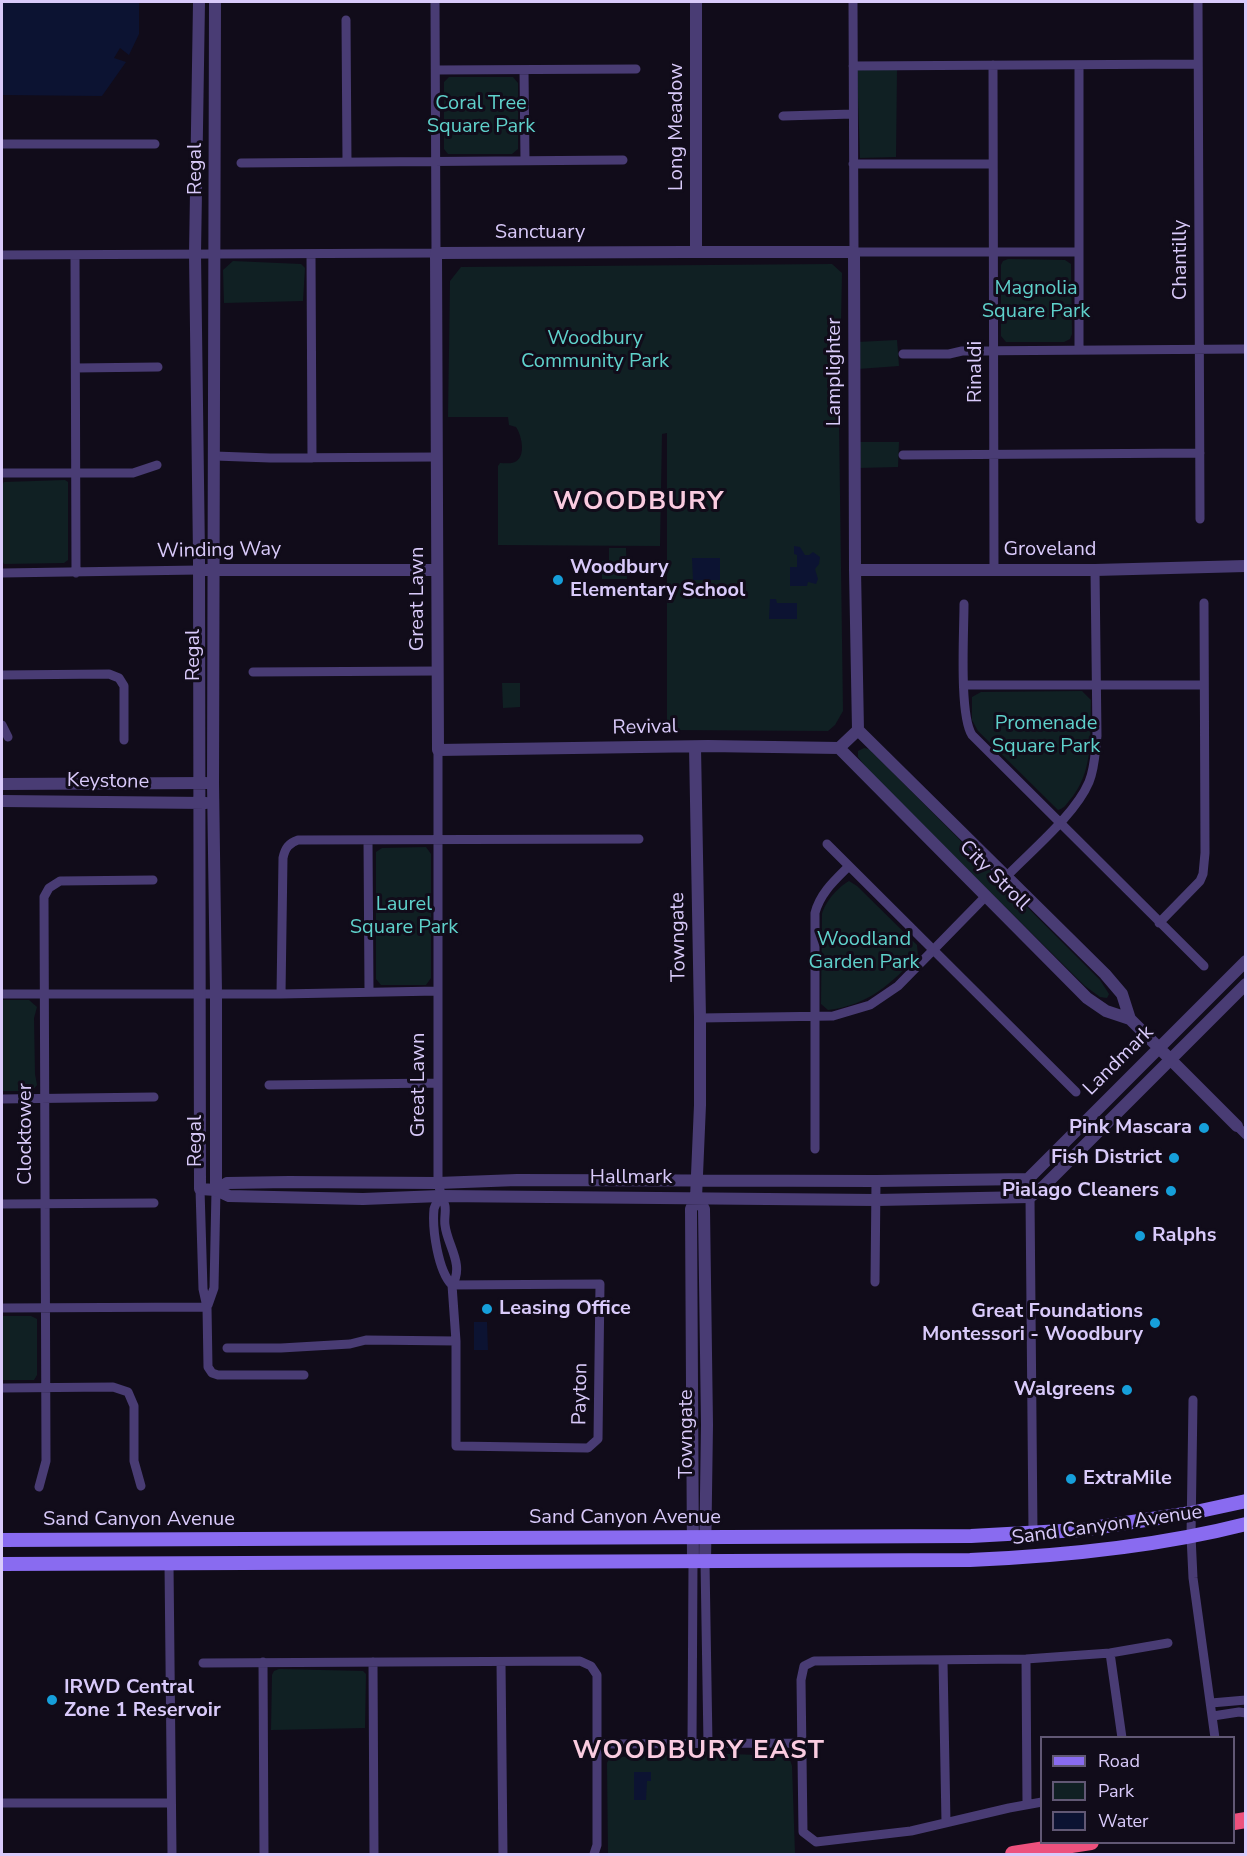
<!DOCTYPE html>
<style>
body{margin:0}
#map{position:relative;width:1247px;height:1856px;overflow:hidden;background:#110c1a;font-family:"Nunito Sans",sans-serif}
canvas{display:block}
.frame{position:absolute;inset:0;border:3px solid #d9cafa;pointer-events:none}
.legend{position:absolute;left:1040px;top:1736px;width:195px;height:108px;box-sizing:border-box;background:#110c1a;border:2px solid #615874;margin:0;padding:8px 10px;list-style:none;font-size:18px;color:#d9cafa}
.legend li{display:flex;align-items:center;gap:12px;height:30px}
.legend b{width:30px;border:2px solid #615874}
</style>
<div id="map">
<canvas width="1247" height="1856"></canvas>
<div class="frame"></div>
<ul class="legend">
<li><b style="height:8px;background:#896bf0"></b>Road</li>
<li><b style="height:16px;background:#102023"></b>Park</li>
<li><b style="height:16px;background:#0c1332"></b>Water</li>
</ul>
</div>
<script>
const ctx = document.querySelector('canvas').getContext('2d');
ctx.lineJoin = 'round';
function fillPath(path, color) { ctx.fillStyle = color; ctx.fill(path, 'evenodd'); }
function strokePath(path, color, width, dash) { ctx.strokeStyle = color; ctx.lineWidth = width; ctx.lineCap = dash ? 'butt' : 'round'; ctx.setLineDash(dash || []); ctx.stroke(path); }
function drawText(font, color, halo, rows, align = 'center') {
  ctx.font = font + ' "Nunito Sans",sans-serif'; ctx.lineWidth = 6; ctx.setLineDash([]); ctx.textBaseline = 'middle'; ctx.strokeStyle = halo; ctx.fillStyle = color; for (const [text, x, y, turn = 0] of rows) {
    ctx.save(); ctx.translate(x, y); ctx.rotate((+turn || 0) * Math.PI / 180); ctx.textAlign = isNaN(turn) ? turn : align; if (halo) ctx.strokeText(text, 0, 0); ctx.fillText(text, 0, 0); ctx.restore();
  }
}
fillPath(new Path2D(`
 M857,68l40,1 -1,88 -36,1z
 M449,77h64l5,6v66l-6,5h-64l-4,-5v-67z
 M1008,259l57,1 6,4 1,70 -2,5 -6,3h-58l-5,-6v-71l2,-4z
 M233,261l68,3 4,4 -2,33 -79,2 -1,-33z
 M832,264l10,9 -3,151 4,287 -8,14 -7,6 -161,-1v-297l-5,1 -2,112 -162,-1v-79l2,-3c5,0 11,1 15,-1 12,-6 6,-28 1,-35l-7,-2 -1,-8h-60l2,-136 11,-14z
 M897,340l2,26 -41,3 -1,-27z
 M857,442h42l-1,25 -40,1z
 M65,480l3,2v78l-4,3 -60,1 -2,-3v-76l2,-3z
 M609,548h17l1,31h-25v-18l7,-1z
 M502,683h18v24l-17,1z
 M1082,691l9,9c-1,35 3,73 -22,101 -4,5 -5,7 -11,9l-80,-79 -6,-11v-23l9,-5z
 M864,748l5,1 231,231 9,14 -2,4 -7,-1 -15,-11 -214,-212 -13,-17v-6z
 M426,847l5,7v124l-5,7h-45l-5,-6v-127l6,-4z
 M849,881l8,5 60,59 1,10c-27,29 -49,50 -90,55l-7,-6 1,-90c3,-12 16,-27 27,-33z
 M2,1000h27l8,7 -3,11 1,56 2,11 -5,6h-30z
 M2,1316h29l6,3v56l-3,5h-32z
 M279,1669l84,2 3,3 -1,54 -94,2 1,-55 2,-4z
 M704,1753l81,3 5,4 2,6 3,88h-187l-1,-91 2,-4 7,-2z`), '#102023');
fillPath(new Path2D(`
 M2,2h137v32l-10,21 -9,-7 -6,10 12,4 -24,34 -100,-1z
 M794,546l6,1 5,8h4l4,-3 7,5 -1,7 -4,5 3,10 -2,5 -8,-2 -1,4h-17v-19h7v-12l-3,-1z
 M692,558h28v22h-27z
 M770,599h6l1,4h20v16h-28z
 M474,1322h13l1,28h-14z
 M634,1772h17v9h-4l-1,19h-12z`), '#0c1332');
strokePath(new Path2D(`
 M853,2l1,250h225
 M1198,2l2,517
 M346,20l1,142
 M993,65l1,505
 M1079,65v285
 M853,66l345,-2
 M436,70l200,-1
 M524,70l1,91
 M783,116l70,-2
 M2,144h153
 M241,163l382,-3
 M853,164h140
 M311,254l1,204
 M2,255l434,-2 -1,-251
 M75,255l1,318
 M903,354h46l13,-3 284,-2
 M76,368l82,-1
 M903,455l297,-2
 M215,456l55,2 166,-1
 M2,473h131l24,-8
 M2,573l197,-3
 M964,604c0,28 -5,111 8,131l232,231
 M253,672l185,-1
 M2,675l107,-1 10,4 5,8v54
 M965,685h239
 M2,725l6,12
 M438,750v433c2,9 5,15 7,23 1,6 -1,13 0,19 2,20 20,40 7,60l4,56v105l132,2 10,-9 2,-155 -148,1c-14,-14 -20,-56 -18,-76 1,-4 4,-9 6,-13
 M368,840l1,151
 M827,844l249,248
 M1006,877c25,-26 69,-62 83,-95 6,-14 6,-30 8,-46l-2,-166
 M1159,923l41,-42 3,-7 2,-21 -1,-250
 M2,994h279l157,-3
 M281,994l2,-136c2,-10 6,-15 15,-18l341,-1
 M700,1018l133,-2 37,-11 28,-19 88,-90
 M269,1085l169,-2
 M2,1099l152,-2
 M1237,1126l9,9
 M815,1149v-236c5,-20 20,-33 34,-47
 M1028,1179l2,18 3,335
 M200,1189l3,100 4,18 1,60 4,6 6,2h86
 M2,1204l152,-1
 M875,1282l1,-101
 M208,1305l6,-17 2,-98
 M2,1308l205,-1
 M227,1348h54l69,-4 16,-4 90,1
 M2,1388l111,-1 15,5 6,14v55l7,25
 M1193,1400l-2,136 2,42 22,160
 M39,1487l7,-26 -2,-564 5,-9 11,-7 93,-1
 M705,1562l3,182
 M169,1564l3,290
 M1110,1653l12,85
 M1026,1659l1,145
 M943,1661l3,162
 M263,1662l1,192
 M373,1662l1,192
 M501,1662l2,192
 M203,1663l377,-2 11,5 6,9v170l-3,9
 M1211,1703l35,-3
 M1213,1716l26,-4 7,1
 M598,1744l203,-1
 M692,1744l1,-182
 M1042,1802l-33,6 -98,23 -95,11 -13,-10 -2,-152 3,-14 10,-5 212,-2 84,-6 58,-10
 M2,1803h169`), '#493c74', 9);
strokePath(new Path2D(`
 M199,2l-4,252 4,301 1,634 16,1 13,6 134,3 77,-3 436,4 154,-3 14,-11 202,-202
 M215,2l-2,781 3,210v197
 M685,252h169l1,318 3,160 -19,18 -131,-2 -270,4 -2,-497z
 M696,252v-250
 M206,570h231
 M855,570h240l151,-4
 M858,730l247,244 17,20 8,25
 M839,748l248,250 19,13 24,8 107,107
 M2,784l204,-1
 M2,801l204,2
 M216,1190l11,-7 62,-1 149,1 79,-3 359,1 152,-2 218,-218
 M696,1198l8,11 3,216 -2,137
 M693,1562l-2,-353 5,-11 4,-93v-87l-5,-271`), '#493c74', 12);
strokePath(new Path2D(`
 M2,1540l969,-4 109,-6 111,-17 55,-12
 M2,1564l968,-4c92,-4 186,-13 276,-36`), '#896bf0', 14);
strokePath(new Path2D(`
 M1234,1822l12,-2
 M1013,1854l78,-12`), '#ed517d', 16);
for (const [x, y, r, color] of [
 [558,580,6,"#169fda"],
 [1204,1128,6,"#169fda"],
 [1174,1158,6,"#169fda"],
 [1171,1191,6,"#169fda"],
 [1140,1236,6,"#169fda"],
 [487,1309,6,"#169fda"],
 [1155,1323,6,"#169fda"],
 [1127,1390,6,"#169fda"],
 [1071,1479,6,"#169fda"],
 [52,1700,6,"#169fda"]
]) { const dot = new Path2D(); dot.arc(x, y, r, 0, 2 * Math.PI); ctx.fillStyle = color; ctx.fill(dot); strokePath(dot, '#110c1a', 2); }
drawText('20px', '#5fd1cb', '#110c1a', [
 ["Coral Tree",481,104],
 ["Square Park",481,127],
 ["Magnolia",1036,289],
 ["Square Park",1036,312],
 ["Woodbury",595,339],
 ["Community Park",595,362],
 ["Promenade",1046,724],
 ["Square Park",1046,747],
 ["Laurel",404,905],
 ["Square Park",404,928],
 ["Woodland",864,940],
 ["Garden Park",864,963]
]);
drawText('20px', '#d9cafa', '#110c1a', [
 ["Long Meadow",677,127,-90],
 ["Regal",196,169,-90],
 ["Sanctuary",540,233],
 ["Chantilly",1181,260,-90],
 ["Lamplighter",835,372,-90],
 ["Rinaldi",976,372,-90],
 ["Groveland",1050,550],
 ["Winding Way",219,551,-1],
 ["Great Lawn",418,599,-90],
 ["Regal",194,655,-90],
 ["Revival",645,728,-1],
 ["Keystone",108,782,1],
 ["City Stroll",994,876,45],
 ["Towngate",679,937,-91],
 ["Landmark",1119,1061,-45],
 ["Great Lawn",419,1085,-90],
 ["Clocktower",26,1134,-90],
 ["Regal",196,1141,-90],
 ["Hallmark",631,1178],
 ["Payton",581,1394,-89],
 ["Towngate",687,1434,-90],
 ["Sand Canyon Avenue",625,1518],
 ["Sand Canyon Avenue",139,1520],
 ["Sand Canyon Avenue",1107,1526,-8]
]);
drawText('bold 20px', '#d9cafa', '#110c1a', [
 ["Woodbury",570,568],
 ["Elementary School",570,591],
 ["Pink Mascara",1192,1128,"right"],
 ["Fish District",1162,1158,"right"],
 ["Pialago Cleaners",1159,1191,"right"],
 ["Ralphs",1152,1236],
 ["Leasing Office",499,1309],
 ["Great Foundations",1143,1312,"right"],
 ["Montessori - Woodbury",1143,1335,"right"],
 ["Walgreens",1115,1390,"right"],
 ["ExtraMile",1083,1479],
 ["IRWD Central",64,1688],
 ["Zone 1 Reservoir",64,1711]
], 'left');
ctx.letterSpacing = '1.5px';
drawText('bold 26px', '#facce0', '#110c1a', [
 ["WOODBURY",639,503],
 ["WOODBURY EAST",699,1752]
]);
ctx.letterSpacing = '0px';
</script>
